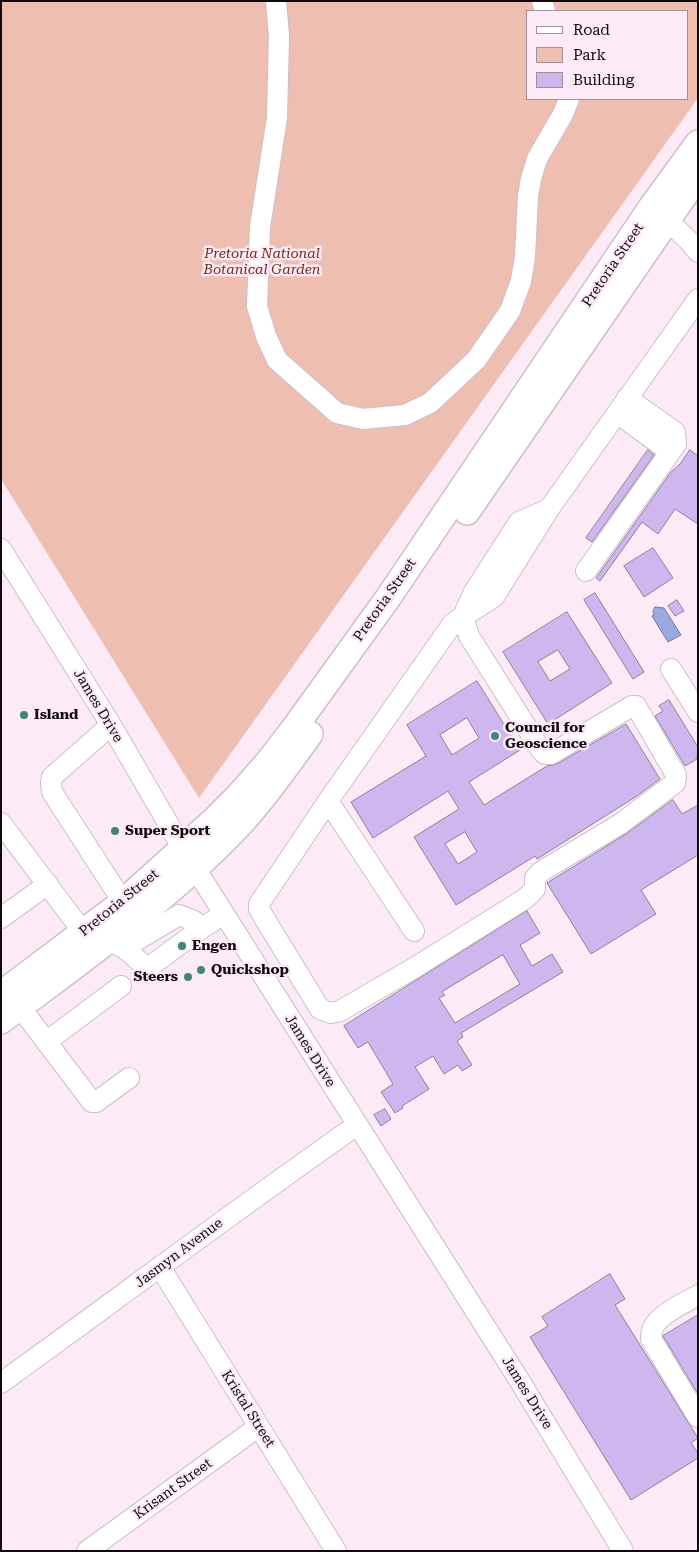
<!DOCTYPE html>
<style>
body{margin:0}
#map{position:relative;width:699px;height:1552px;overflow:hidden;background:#fceaf7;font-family:"Roboto Serif",serif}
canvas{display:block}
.frame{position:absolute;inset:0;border:2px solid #100a0f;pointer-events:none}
.legend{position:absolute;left:526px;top:10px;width:162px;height:90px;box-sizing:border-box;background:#fceaf7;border:1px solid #9e909a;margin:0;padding:6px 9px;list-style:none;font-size:15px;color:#100a0f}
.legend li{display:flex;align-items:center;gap:10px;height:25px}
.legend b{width:25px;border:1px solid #9e909a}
</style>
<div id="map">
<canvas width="699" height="1552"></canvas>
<div class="frame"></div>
<ul class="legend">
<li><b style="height:6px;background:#fff"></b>Road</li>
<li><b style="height:14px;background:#eebeb1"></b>Park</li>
<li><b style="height:14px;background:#ceb6ef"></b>Building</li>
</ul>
</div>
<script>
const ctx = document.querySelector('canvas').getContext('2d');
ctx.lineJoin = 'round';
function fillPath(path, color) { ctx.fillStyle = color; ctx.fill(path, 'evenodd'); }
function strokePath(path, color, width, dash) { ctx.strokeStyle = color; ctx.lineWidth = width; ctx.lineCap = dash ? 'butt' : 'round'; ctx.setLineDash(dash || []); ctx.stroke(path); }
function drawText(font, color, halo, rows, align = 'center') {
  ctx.font = font + ' "Roboto Serif",serif'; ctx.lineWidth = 5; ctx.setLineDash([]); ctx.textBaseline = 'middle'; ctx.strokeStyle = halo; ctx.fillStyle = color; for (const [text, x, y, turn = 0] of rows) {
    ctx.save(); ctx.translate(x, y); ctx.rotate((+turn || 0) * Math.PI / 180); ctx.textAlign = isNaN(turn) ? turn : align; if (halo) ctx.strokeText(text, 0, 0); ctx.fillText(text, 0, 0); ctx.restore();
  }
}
fillPath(new Path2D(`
 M1,1h697v97l-499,700 -198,-319zM528,11h160v88h-160z`), '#eebeb1');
const water = new Path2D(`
 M655,607l9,1 17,27 -13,7 -16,-26 2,-1 -1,-3z`);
fillPath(water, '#9ba9e1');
strokePath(water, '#7179a2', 1);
const building = new Path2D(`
 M648,450l6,5 -62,87 -6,-4z
 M690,450l8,6v68l-23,-15 -17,25 -16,-12 -42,59 -4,-3 75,-106 9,-8z
 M653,548l20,30 -29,19 -20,-31z
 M595,593l49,79 -11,7 -49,-79z
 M677,600l7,11 -9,5 -7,-10z
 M567,612l45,71 -64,41 -45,-72zM558,650l12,19 -20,12 -12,-19z
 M477,681l43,69 -51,32 15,23 63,-39 10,-2 69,-40 34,55 -23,17 -100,63 -2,-3 -79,49 -42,-68 45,-28 -11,-18 -75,47 -22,-36 75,-46 -19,-31zM467,718l12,20 -27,17 -12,-20zM465,832l12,20 -19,12 -13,-20z
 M669,700l29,47 -1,12 -12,7 -30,-50 8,-5 -4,-5z
 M673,800l9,14 16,-9v50l-57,35 15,24 -65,40 -44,-71 79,-49z
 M527,911l13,22 -20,12 12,21 20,-12 11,18 -102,61 2,4 -6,4 15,24 -10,6 -4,-6 -14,9 -11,-18 -18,11 14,22 -27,17 1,2 -8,5 -14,-21 12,-8 -25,-42 -10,6 -14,-22zM503,955l17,29 -65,39 -16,-25 6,-3 -3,-3z
 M385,1109l6,10 -10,7 -7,-11z
 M610,1274l15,25 -10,6 83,133 -7,5 7,10v5l-67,42 -101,-163 18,-11 -6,-9z
 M698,1315v79l-35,-58z`);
fillPath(building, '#ceb6ef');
strokePath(building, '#898393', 1);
const minor = new Path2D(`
 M276,1l3,35 -2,82 -17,109 -3,79 9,30 11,24 60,53 26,6 42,-4 25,-12 46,-43 34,-49 11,-30 4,-24 3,-61 3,-17 6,-20 26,-45 6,-15
 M542,1l3,10
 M658,211l31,30 9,11
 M617,413l48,35 11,-4
 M549,509l-30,13 -45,70 -11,24 6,20 72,114 4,4h6l81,-48h4l40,69 -1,8 -55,41 -78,47 -7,7v11l-9,9 -112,70 -74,43 -9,2 -11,-4 -54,-88 -7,-12v-5l69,-103 125,-178 41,-26 55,-88 149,-210
 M1,549l110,176 72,124 338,534 102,168
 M586,571l90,-127 -1,-12 -48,-34
 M671,669l27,43
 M111,725l-59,52 -1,6 1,9 71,110
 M328,801l86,130
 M1,823l82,109
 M1,918l47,-34
 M108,940l16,8 55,-33 15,6 8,7 22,-14
 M124,948l21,18 7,-1 50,-37
 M20,1007l72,95h4l33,-24
 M46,1042l75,-56
 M160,1267l176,284
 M698,1295c-13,8 -33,16 -42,28 -4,5 -5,10 -5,16l47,78
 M1,1383c119,-86 236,-174 356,-258
 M87,1551l171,-124`);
const major = new Path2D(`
 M467,512l231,-336
 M1,994l122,-92 90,-81 26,-26 29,-33 24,-31 96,-133 264,-392 46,-63
 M1,1021c84,-63 173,-125 244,-202 24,-27 44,-56 65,-85`);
strokePath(minor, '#cfbeca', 22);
strokePath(major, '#cfbeca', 28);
strokePath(minor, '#fff', 20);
strokePath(major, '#fff', 25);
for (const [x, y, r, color] of [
 [24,715,5,"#418478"],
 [495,736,5,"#418478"],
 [115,831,5,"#418478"],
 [182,946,5,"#418478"],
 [201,970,5,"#418478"],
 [188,977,5,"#418478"]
]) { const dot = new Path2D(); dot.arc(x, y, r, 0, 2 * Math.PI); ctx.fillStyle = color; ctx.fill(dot); strokePath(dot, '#fceaf7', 2); }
drawText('italic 14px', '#772a14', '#fceaf7', [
 ["Pretoria National",262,254],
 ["Botanical Garden",262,270]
]);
drawText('14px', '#100a0f', '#fceaf7', [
 ["Pretoria Street",613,265,-56],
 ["Pretoria Street",385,600,-55],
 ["James Drive",98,706,59],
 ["Pretoria Street",119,903,-39],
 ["James Drive",310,1051,58],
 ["Jasmyn Avenue",179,1253,-37],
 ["James Drive",527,1393,58],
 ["Kristal Street",248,1409,58],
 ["Krisant Street",173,1489,-36]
]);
drawText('bold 14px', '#100a0f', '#fceaf7', [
 ["Island",34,715],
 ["Council for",505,728],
 ["Geoscience",505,744],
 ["Super Sport",125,831],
 ["Engen",192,946],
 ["Quickshop",211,970],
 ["Steers",178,977,"right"]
], 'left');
</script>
